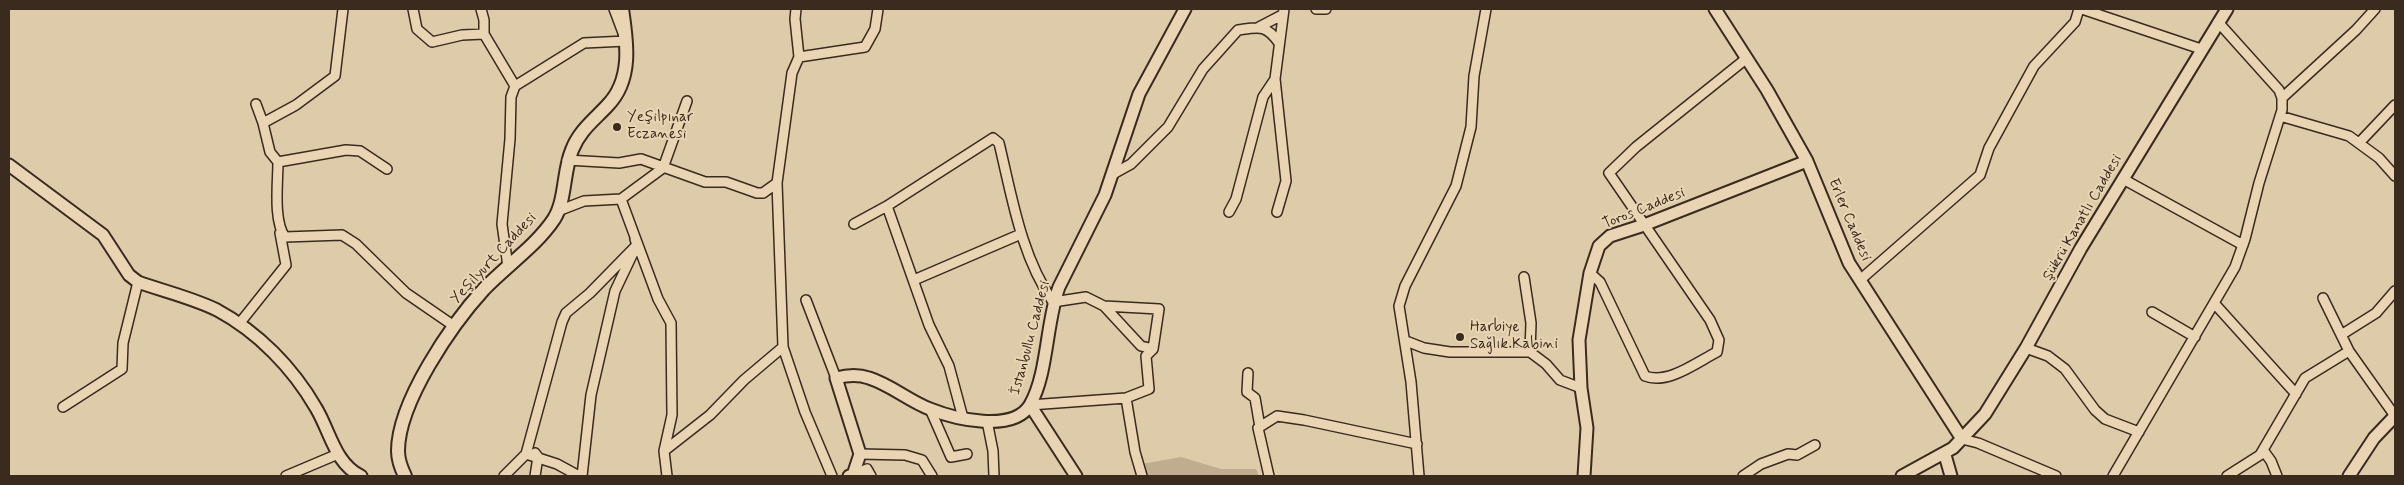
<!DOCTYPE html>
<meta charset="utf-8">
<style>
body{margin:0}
#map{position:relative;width:2404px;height:485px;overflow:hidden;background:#decbaa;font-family:Mynerve,sans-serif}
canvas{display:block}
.frame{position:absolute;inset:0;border:10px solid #3b2a1e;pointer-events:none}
</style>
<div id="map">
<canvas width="2404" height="485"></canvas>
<div class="frame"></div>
</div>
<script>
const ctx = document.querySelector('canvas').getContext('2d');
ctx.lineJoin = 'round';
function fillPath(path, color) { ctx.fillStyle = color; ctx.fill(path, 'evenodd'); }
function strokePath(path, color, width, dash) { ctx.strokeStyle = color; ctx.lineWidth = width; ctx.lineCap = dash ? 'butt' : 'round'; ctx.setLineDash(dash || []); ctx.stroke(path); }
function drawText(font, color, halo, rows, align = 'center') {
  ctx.font = font + ' Mynerve,sans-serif'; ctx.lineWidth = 4; ctx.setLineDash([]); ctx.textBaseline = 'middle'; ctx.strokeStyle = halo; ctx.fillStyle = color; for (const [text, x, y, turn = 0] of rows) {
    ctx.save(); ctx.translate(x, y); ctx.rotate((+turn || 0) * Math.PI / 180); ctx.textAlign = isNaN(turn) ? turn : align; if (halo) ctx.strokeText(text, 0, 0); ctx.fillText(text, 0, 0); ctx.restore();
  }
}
fillPath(new Path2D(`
 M1181,457l40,12h35l3,7h-120l-3,-11z`), '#c0ad90');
const minor = new Path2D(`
 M413,9l4,20 15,13 30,-7 22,-1 31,52 -4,11 -1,42 -8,85 6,43
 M481,9l3,11v14
 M796,9l-1,10 4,38 -7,16 -15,110 6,164 22,65 27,64
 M1316,9h10
 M2082,9l119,40
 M1259,27l23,-12
 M799,57l66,-10 10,-18 3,-20
 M1275,79l11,102 -9,31
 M515,86l69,-43 42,-2 -12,-32
 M2282,98l74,-68 19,-21
 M256,104l7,19 7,29 8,10c0,20 -5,59 7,75l57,-2 14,9 50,49 48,33
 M2280,116l69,20 30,22 16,18
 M263,123l33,-18 39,-29 8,-67
 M2359,143l36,-38
 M567,160l52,3 22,-4 64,23h21l31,11h6l14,-10
 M278,162l68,-12 14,1 27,18
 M1113,174l18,-10 37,-37 35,-58 35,-39c21,-3 28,-6 41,13
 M2123,179l120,66
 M621,199l42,-31 24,-67
 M887,206l42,119 20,41 14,52
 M558,211l26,-10 37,-2 37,100 13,24 1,92 -8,36 3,25
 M1229,212l7,-13 27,-102 12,-18 9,-70
 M854,224l33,-18 106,-68 6,5c13,54 22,113 54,159l33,-5 18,9 37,40 12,3
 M1590,273l10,9 45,94c23,9 52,-14 72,-24l2,-12 -9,-20 -101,-147 27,-26 111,-89
 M1524,277l7,46 -1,29
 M914,280l107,-46
 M1860,280l120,-105 9,-27 45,-82 41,-44 4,-13
 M2323,298l26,53 46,65
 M806,300l30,78
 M2214,303l82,91
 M2152,312l43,25
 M239,324l47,-59 -6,-32
 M2341,335l35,-22 19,-22
 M1406,341l18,7 26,4h80l16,12 14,16 21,8
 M2026,348l22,8 17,13 30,41 10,9 34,13
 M1248,373l-1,19 8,6 5,29
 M1126,398l9,54 7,24
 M1030,405l96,-7 23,-9 -3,-33 7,-7 6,-40 -55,-3
 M63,407l59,-38 1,-26 15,-61
 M930,409l21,48 16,-3
 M987,421l6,30 1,25
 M1962,439l16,4 78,33
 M2263,450l8,11 6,15
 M664,451l46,-36 34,-35 39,-33
 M535,453l3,4 -3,19
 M526,454l31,10 22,12
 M860,454l45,1 17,5 10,16
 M853,475l14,-6 4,7
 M286,476l52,-22
 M504,476l22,-22 36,-132 4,-9 24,-20 47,-48 -2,-6
 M582,476l9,-81 24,-104 19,-40
 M1269,476l-11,-48 19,-12 27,4 113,24
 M1419,476l-8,-94 -12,-76 6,-20 51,-100 15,-59 3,-51 12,-67
 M1743,476l18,-12 27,-10 9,1 18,-10
 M2113,476l122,-209 10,-28 14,-56 23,-73v-12l-3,-8 -61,-68
 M2227,476l33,-21 45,-77 44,-27`);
const tertiary = new Path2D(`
 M1715,9l52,81 40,71 42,102 113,176
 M9,165l94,70 26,40 9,7c25,9 55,16 79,28 41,22 76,58 99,98 14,23 19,56 45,68
 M1030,405l46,71
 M1945,455l6,21
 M849,476l4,-1 7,-21 -24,-76c11,-3 22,-4 33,0 22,7 40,23 61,31 25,10 83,24 100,-4 18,-31 16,-83 29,-118l46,-92 34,-101 46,-85
 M1584,476l3,-48 -6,-40 -2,-48 11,-67 9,-27 11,-10 34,-11 163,-64
 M1902,476l51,-28 32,-34 41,-66 55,-100 146,-239
 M2349,476l25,-38 21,-22`);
const secondary = new Path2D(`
 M405,476c-4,-8 -7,-16 -7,-25 0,-49 54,-127 86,-162 23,-24 52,-43 70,-70 12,-19 9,-48 18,-69 7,-19 22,-30 35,-44 26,-26 20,-64 15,-97`);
strokePath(minor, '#3b2a1e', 12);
strokePath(tertiary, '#3b2a1e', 15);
strokePath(secondary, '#3b2a1e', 16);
strokePath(minor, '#e9d5b3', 9);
strokePath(tertiary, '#e9d5b3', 11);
strokePath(secondary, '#e9d5b3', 12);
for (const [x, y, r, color] of [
 [617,127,5,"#3b2a1e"],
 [1460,337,5,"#3b2a1e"]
]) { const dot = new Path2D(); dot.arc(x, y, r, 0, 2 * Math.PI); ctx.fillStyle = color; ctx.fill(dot); strokePath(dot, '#e9d5b3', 2); }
drawText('15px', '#3b2a1e', '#e9d5b3', [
 ["Yeşilpınar",627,118],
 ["Eczanesi",627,135],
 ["Harbiye",1470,328],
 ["Sağlık Kabini",1470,345]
], 'left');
drawText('15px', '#3b2a1e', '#e9d5b3', [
 ["Toros Caddesi",1644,209,-22],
 ["Şükrü Kanatlı Caddesi",2083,218,-60],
 ["Erler Caddesi",1849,220,67],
 ["Yeşilyurt Caddesi",494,259,-47],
 ["İstanbullu Caddesi",1031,338,-75]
]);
</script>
